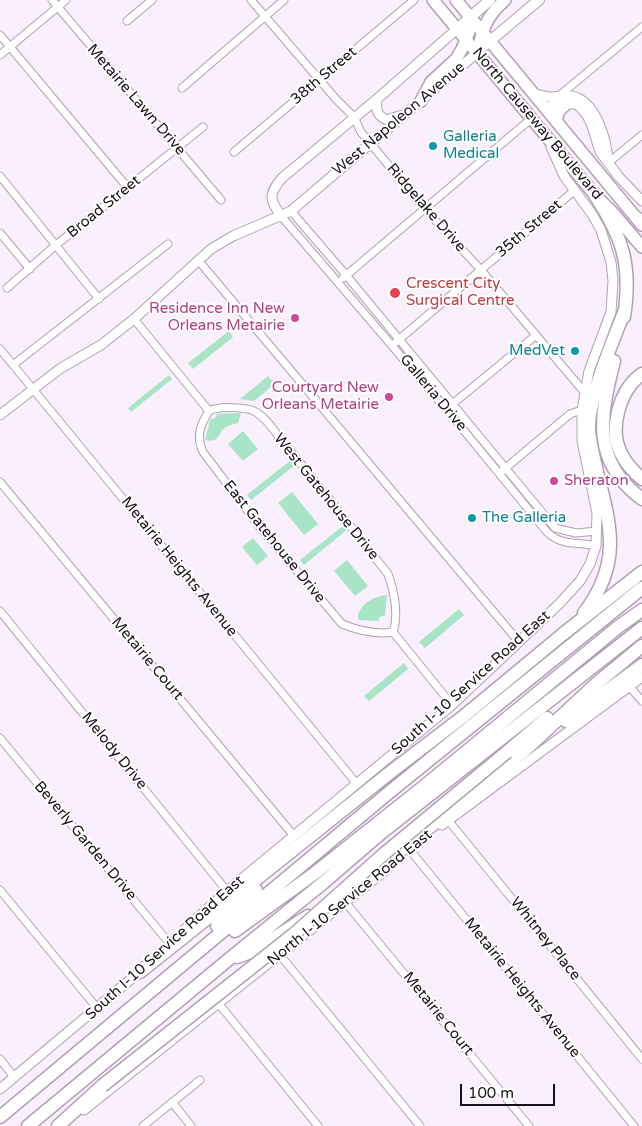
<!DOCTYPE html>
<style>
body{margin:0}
#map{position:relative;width:642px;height:1126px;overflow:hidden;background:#faeffd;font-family:"Varela Round",sans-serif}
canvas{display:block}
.scale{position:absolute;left:460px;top:1084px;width:95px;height:22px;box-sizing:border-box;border:2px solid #171118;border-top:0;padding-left:6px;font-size:15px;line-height:18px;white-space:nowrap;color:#171118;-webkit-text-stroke:4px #fff;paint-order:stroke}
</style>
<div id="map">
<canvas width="642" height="1126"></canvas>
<div class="scale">100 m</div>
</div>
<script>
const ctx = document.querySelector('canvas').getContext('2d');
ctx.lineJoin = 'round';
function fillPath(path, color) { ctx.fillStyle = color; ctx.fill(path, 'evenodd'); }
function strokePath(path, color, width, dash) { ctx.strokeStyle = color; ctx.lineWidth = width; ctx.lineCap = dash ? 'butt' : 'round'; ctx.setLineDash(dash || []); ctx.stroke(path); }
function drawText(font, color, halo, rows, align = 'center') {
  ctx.font = font + ' "Varela Round",sans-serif'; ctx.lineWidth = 4; ctx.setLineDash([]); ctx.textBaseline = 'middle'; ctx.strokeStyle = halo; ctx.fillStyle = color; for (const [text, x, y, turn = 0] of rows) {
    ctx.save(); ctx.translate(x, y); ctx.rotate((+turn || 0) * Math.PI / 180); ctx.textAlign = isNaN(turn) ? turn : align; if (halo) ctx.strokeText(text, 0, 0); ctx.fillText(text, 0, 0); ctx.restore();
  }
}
fillPath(new Path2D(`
 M229,331l4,6 -40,32 -5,-6z
 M169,375l3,4 -41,33 -3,-4z
 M268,376l7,8 -21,17 -14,-2z
 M241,413l-3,10c-4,1 -9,2 -13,5 -9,6 -4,15 -20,12l5,-20 2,-2 1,1 4,-3 -1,-2z
 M243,431l15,18 -15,12 -15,-17z
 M291,460l4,5 -44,35 -4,-5z
 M292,492l26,32 -14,11 -26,-32z
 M344,525l4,4 -44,36 -4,-5z
 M253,538l15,18 -11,9 -15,-18z
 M347,560l21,26 -13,10 -21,-25z
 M387,595l-2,21h-3l-3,2v3l-21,-1c-1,-15 16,-24 29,-25z
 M459,609l5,6 -39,33 -6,-6z
 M404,663l4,6 -39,32 -5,-5z`), '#a8e4c6');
const minor = new Path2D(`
 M52,0l169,200
 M251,0l84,98 19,19 7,15 64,77 56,61 104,123
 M127,21l25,-21
 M0,35l128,153
 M0,55l66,-55
 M182,88l102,-88
 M560,95l82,-68
 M234,152l180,-152
 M608,163l34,-28
 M0,176l99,123
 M291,211l55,64 209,253 21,5 21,-2
 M282,217l170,199 95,116c16,15 29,9 49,14
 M0,233l30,36
 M198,260l321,382
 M343,278l189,-160
 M7,288l49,-43 147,-118
 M134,319l75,92
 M396,342l179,-152
 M0,349l357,435
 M13,365l155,-121
 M450,406l85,-70
 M209,411c-9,14 -13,26 -6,41l56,74 83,98c15,6 34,11 51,8
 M209,411c9,-5 35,-4 45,0 12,6 21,21 29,31 36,43 70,88 105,132 6,16 11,41 5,58
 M502,471l68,-57 12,-4
 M0,482l294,354
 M0,611l227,280
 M393,632l59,73
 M629,686l13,15
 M0,738l170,206
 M448,820l194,239
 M410,850l224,276
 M0,890l97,118
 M346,903l183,223
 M280,955l140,171
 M219,1004l99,122
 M0,1059l14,18
 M172,1102l19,24
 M143,1126l57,-46`);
const tertiary = new Path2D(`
 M532,93c6,1 13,4 19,4 7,0 13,-3 20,-1 25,4 36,44 37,66
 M377,99c-1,11 -1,16 10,21l12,-4
 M544,107l22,-3h11l10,11 5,11 8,26 19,25 23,24
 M282,217c-13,-18 -14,-22 0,-39l95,-79 80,-70
 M0,415l61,-47 40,-23 33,-26 77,-70 22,-13 58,-25 187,-159
 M442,825l200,-148
 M185,929l42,-38 225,-186 107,-101 21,-23 10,-17 6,-18 1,-33 -15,-72v-31l7,-39 22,-59 2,-31 -2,-19 -10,-32 -9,-16 -28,-38 -13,-29
 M0,1089l143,-120
 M84,1110l303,-241`);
const secondary = new Path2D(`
 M457,29l33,-29
 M484,46l55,-46`);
const trunk = new Path2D(`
 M433,0l162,195 19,19 28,33
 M456,0l186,225
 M478,52c4,-24 9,-36 27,-52
 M421,101l10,-19 25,-23 6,-10 7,-17 2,-15
 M556,120l3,-9 7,-7`);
const motorway = new Path2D(`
 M595,195c28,43 37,70 29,122
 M637,218l5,5
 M614,361c-14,55 -23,100 28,138
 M642,374c-23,16 -34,57 -20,81 5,10 12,17 20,24
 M584,613c38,-50 27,-86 13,-141 -3,-14 -7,-28 -8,-42 -1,-32 24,-89 36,-120
 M566,721l76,-56
 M507,752l40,-34
 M355,886l29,-22 141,-114 71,-66 46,-38
 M217,926l39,-36
 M235,931l80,-58 107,-85 196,-161 24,-17
 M237,957l19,-7 52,-34
 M140,972l252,-201 72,-55 99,-82 79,-62
 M0,1117l392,-327 250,-202
 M28,1126l200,-166 95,-77 58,-50 261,-205
 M58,1126l44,-40`);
strokePath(minor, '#b1a0b5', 9);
strokePath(tertiary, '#b1a0b5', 11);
strokePath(secondary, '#b1a0b5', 12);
strokePath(trunk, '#b1a0b5', 14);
strokePath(motorway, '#b1a0b5', 15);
strokePath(minor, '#fff', 7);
strokePath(tertiary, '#fff', 9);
strokePath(secondary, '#fff', 10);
strokePath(trunk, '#fff', 11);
strokePath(motorway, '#fff', 12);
const motorwayBridge = new Path2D(`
 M102,1086l192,-152 91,-81 122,-101`);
strokePath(motorwayBridge, '#b1a0b5', 15, []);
strokePath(motorwayBridge, '#fff', 12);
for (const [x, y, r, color] of [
 [433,146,5,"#0f9aa8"],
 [395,293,6,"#e0444e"],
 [295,318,5,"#d1479c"],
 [575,351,5,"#0f9aa8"],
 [389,397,5,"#d1479c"],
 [554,481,5,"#d1479c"],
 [472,518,5,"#0f9aa8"]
]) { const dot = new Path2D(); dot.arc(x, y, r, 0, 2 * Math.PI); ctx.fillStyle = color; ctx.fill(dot); strokePath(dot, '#fff', 2); }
drawText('15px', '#171118', '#fff', [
 ["38th Street",324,76,-40],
 ["Metairie Lawn Drive",136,100,49],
 ["West Napoleon Avenue",399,119,-40],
 ["North Causeway Boulevard",537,124,50],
 ["Broad Street",104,207,-39],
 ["Ridgelake Drive",426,208,49],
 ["35th Street",529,229,-40],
 ["Galleria Drive",433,393,50],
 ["West Gatehouse Drive",326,497,51],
 ["East Gatehouse Drive",274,542,51],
 ["Metairie Heights Avenue",179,567,51],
 ["Metairie Court",147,659,50],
 ["South I-10 Service Road East",471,683,-42],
 ["Melody Drive",114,751,51],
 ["Beverly Garden Drive",85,841,50],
 ["North I-10 Service Road East",350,898,-39],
 ["Whitney Place",545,939,51],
 ["South I-10 Service Road East",165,948,-42],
 ["Metairie Heights Avenue",522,988,51],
 ["Metairie Court",438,1014,51]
]);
drawText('15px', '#0d838f', '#fff', [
 ["Galleria",443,137],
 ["Medical",443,154],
 ["MedVet",565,351,"right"],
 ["The Galleria",482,518]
], 'left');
drawText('15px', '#be3a42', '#fff', [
 ["Crescent City",406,284],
 ["Surgical Centre",406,301]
], 'left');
drawText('15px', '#b23c85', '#fff', [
 ["Residence Inn New",285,309],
 ["Orleans Metairie",285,326],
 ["Courtyard New",379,388],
 ["Orleans Metairie",379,405],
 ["Sheraton",564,481,"left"]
], 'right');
</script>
